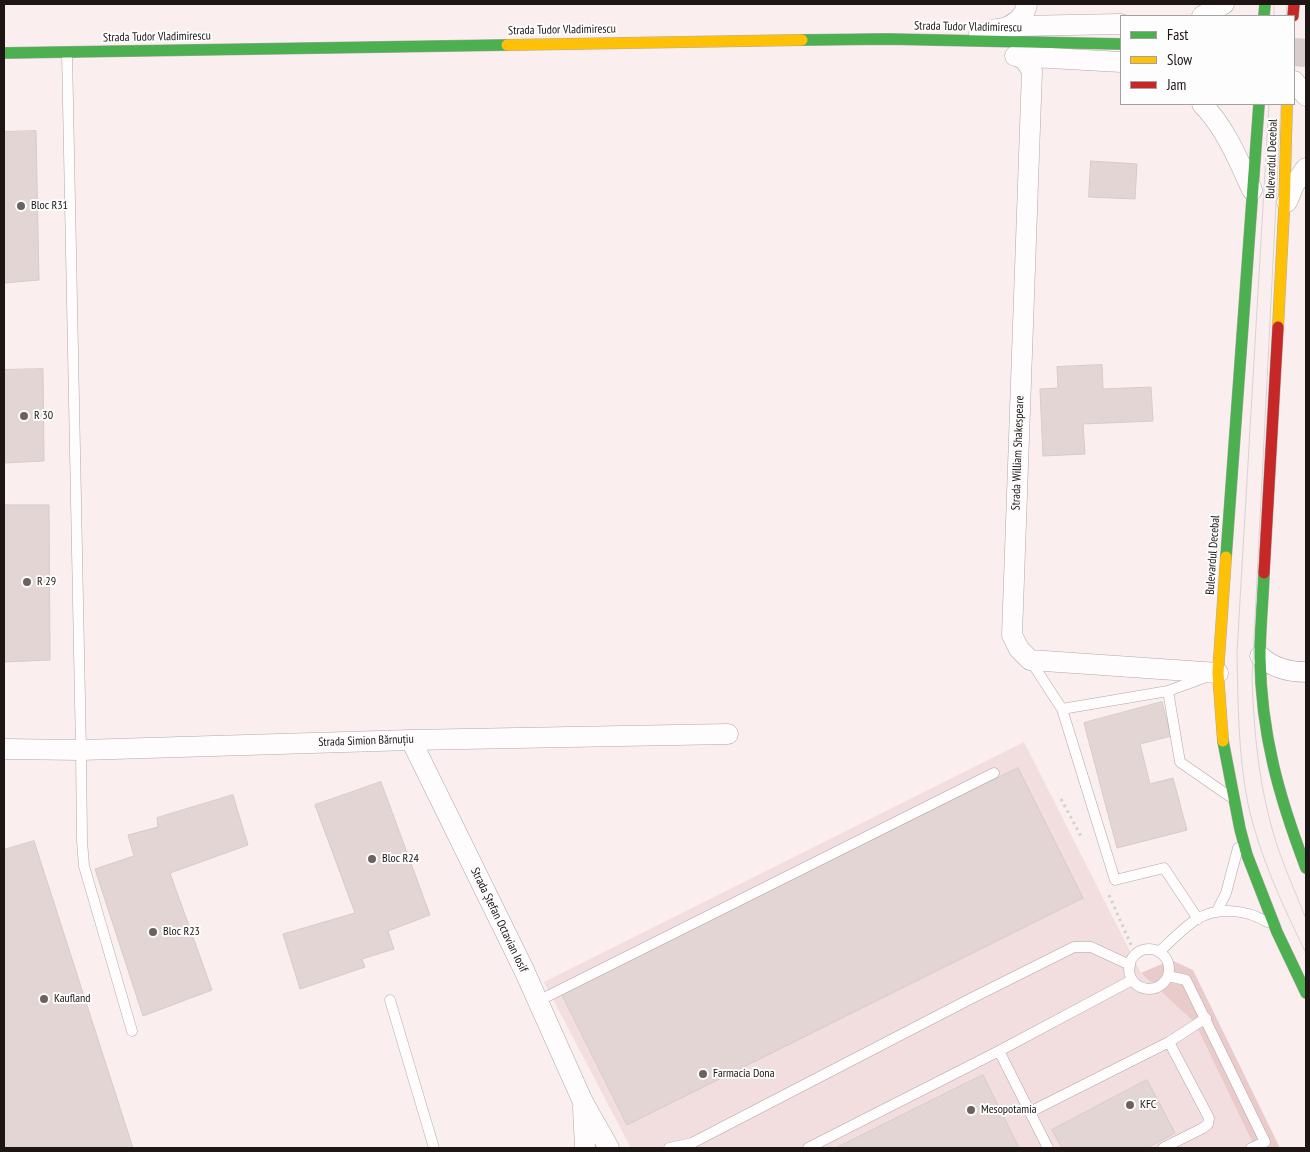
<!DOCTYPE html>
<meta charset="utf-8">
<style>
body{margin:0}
#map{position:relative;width:1310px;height:1152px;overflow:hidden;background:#faeeee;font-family:"PT Sans Narrow",sans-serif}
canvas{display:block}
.frame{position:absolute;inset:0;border:5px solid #1e1515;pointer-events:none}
.legend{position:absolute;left:1120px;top:15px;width:175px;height:90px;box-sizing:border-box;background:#fdfdfd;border:1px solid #a4a0a0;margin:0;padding:6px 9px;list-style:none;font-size:15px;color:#1e1515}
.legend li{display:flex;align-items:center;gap:10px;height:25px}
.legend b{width:25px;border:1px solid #a4a0a0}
</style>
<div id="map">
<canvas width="1310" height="1152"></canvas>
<div class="frame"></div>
<ul class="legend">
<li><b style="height:6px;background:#4caf50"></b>Fast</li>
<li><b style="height:6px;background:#ffc107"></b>Slow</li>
<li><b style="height:6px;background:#c62828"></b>Jam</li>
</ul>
</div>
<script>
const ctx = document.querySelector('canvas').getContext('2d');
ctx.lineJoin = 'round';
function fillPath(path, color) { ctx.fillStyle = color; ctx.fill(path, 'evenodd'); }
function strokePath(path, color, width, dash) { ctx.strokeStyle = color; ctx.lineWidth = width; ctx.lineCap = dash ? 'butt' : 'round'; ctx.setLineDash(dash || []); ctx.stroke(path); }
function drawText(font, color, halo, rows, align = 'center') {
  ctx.font = font + ' "PT Sans Narrow",sans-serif'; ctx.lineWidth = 4; ctx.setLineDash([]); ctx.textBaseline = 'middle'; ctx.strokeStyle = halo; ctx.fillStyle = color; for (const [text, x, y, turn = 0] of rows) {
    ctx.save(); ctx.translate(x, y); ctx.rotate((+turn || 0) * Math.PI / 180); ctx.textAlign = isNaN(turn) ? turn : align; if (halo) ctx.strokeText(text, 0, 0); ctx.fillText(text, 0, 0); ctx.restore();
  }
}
fillPath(new Path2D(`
 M1024,742l117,231 54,50 60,125h-624l-87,-166z`), '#f2dede');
fillPath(new Path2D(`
 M1171,960l22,10 87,178h-25l-60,-125 -54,-50z`), '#eacbcb');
const building = new Path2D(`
 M36,131l3,149 -35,3v-151z
 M1091,161l46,3 -2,35 -46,-2z
 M1102,365l1,24 48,-2 2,34 -70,3 2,30 -42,2 -3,-67 18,-1 -1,-21z
 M43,369l1,92 -40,2v-93z
 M4,505h45l1,155 -46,2z
 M1162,702l9,34 -31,8 10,40 23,-6 14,52 -70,18 -33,-125z
 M1018,768l65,130 -456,227 -65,-130z
 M381,782l49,133 -42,16 6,18 -32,10 3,8 -65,22 -17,-55 72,-21 -40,-108z
 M233,795l15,50 -78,28 42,117 -69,26 -48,-147 39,-13 -6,-21 30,-8 -1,-9z
 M34,841l99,307h-129v-298z
 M983,1075l36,73h-183z
 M1147,1080l28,53 -28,15h-85l-10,-18z`);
fillPath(building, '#e4d5d5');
strokePath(building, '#d5cbcb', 1);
strokePath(new Path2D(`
 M1294,52l12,1`), '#d9cdcd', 28, [28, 14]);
const lane = new Path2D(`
 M67,52l14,698 1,91 2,25 48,165
 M1030,660l32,49 53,171 49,-12 34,51
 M1168,691l12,71 49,34
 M1062,709l106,-18 38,-14
 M1217,911l9,-18 12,-45
 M1129 969a20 20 0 1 1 40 0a20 20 0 1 1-40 0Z
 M1159,952c12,-11 25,-25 38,-33 21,-13 50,-9 70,3
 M1168,976l18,4 79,162 -14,6
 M390,1000l44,148
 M538,1001l456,-228
 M999,1051l49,97
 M1030,1112l139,-70 37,-24
 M669,1148l23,-5 280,-145 102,-51h17l39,18
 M808,1148l191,-97 133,-71
 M1163,1148l40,-20 5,-4 1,-6 -40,-76`);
const street = new Path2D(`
 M1202,16l22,-12
 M1007,27c10,-5 18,-11 20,-23
 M979,34l18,-5 22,-3 102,-2
 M1015,56l106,6
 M1019,57l6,3 7,11 -20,564 7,14 11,11 188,13
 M1294,81l12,15
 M1202,104c23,23 37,57 50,86
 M1287,202l7,-17 12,-17
 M1260,656c13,12 29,16 46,16
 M411,740l113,230 59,132 26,46
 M4,749l77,1 330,-10 317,-6
 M583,1107l2,41`);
const fast = new Path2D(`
 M1264,16l1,-12
 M802,40l86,-1 233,5
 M4,53l503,-8
 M1226,557l33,-453
 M1264,573c-1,28 -4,56 -4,84 1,77 19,140 46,211
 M1223,741l17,88 7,26 30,77 29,61`);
const slow = new Path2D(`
 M507,45l295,-5
 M1278,327l6,-116 3,-107
 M1223,741l-5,-68 8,-116`);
const jam = new Path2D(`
 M1293,16l1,-12
 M1264,573l14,-246`);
strokePath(lane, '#b1a8a8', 11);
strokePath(street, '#b1a8a8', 21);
strokePath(fast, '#b1a8a8', 12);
strokePath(slow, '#b1a8a8', 12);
strokePath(jam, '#b1a8a8', 12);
strokePath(new Path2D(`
 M1295,59l2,-19
 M1061,799l21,39
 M1109,895l23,52`), '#d4d0d0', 3, [2.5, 4]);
strokePath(lane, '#fefcfc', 10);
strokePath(street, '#fefcfc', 20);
strokePath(fast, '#4caf50', 11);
strokePath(slow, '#ffc107', 11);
strokePath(jam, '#c62828', 11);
strokePath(new Path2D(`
 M1274,16v-12
 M1286,16l1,-12
 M1269,104l-32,548c1,50 1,102 11,152 11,50 35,103 58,149
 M1281,104l-29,574c2,59 8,118 27,173 8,23 18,45 27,68`), '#d7d4d4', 1);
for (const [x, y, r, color] of [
 [21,206,5,"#6b6161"],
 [24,416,5,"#6b6161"],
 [27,582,5,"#6b6161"],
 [372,859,5,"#6b6161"],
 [153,932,5,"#6b6161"],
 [44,999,5,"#6b6161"],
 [703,1074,5,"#6b6161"],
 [1130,1105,5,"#6b6161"],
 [971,1110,5,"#6b6161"]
]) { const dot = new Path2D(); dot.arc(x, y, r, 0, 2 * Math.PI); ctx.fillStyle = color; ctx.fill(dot); strokePath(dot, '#fdfdfd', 2); }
drawText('12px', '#1e1515', '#fdfdfd', [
 ["Strada Tudor Vladimirescu",968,27,1],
 ["Strada Tudor Vladimirescu",562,30,-1],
 ["Strada Tudor Vladimirescu",157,37,-1],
 ["Bulevardul Decebal",1272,159,-88],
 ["Strada William Shakespeare",1018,453,-88],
 ["Bulevardul Decebal",1213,555,-86],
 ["Strada Simion Bărnuțiu",366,741,-2],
 ["Strada Ștefan Octavian Iosif",499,920,64]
]);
drawText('12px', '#1e1515', '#fdfdfd', [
 ["Bloc R31",31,206],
 ["R 30",34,416],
 ["R 29",37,582],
 ["Bloc R24",382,859],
 ["Bloc R23",163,932],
 ["Kaufland",54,999],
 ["Farmacia Dona",713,1074],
 ["KFC",1140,1105],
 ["Mesopotamia",981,1110]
], 'left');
</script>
